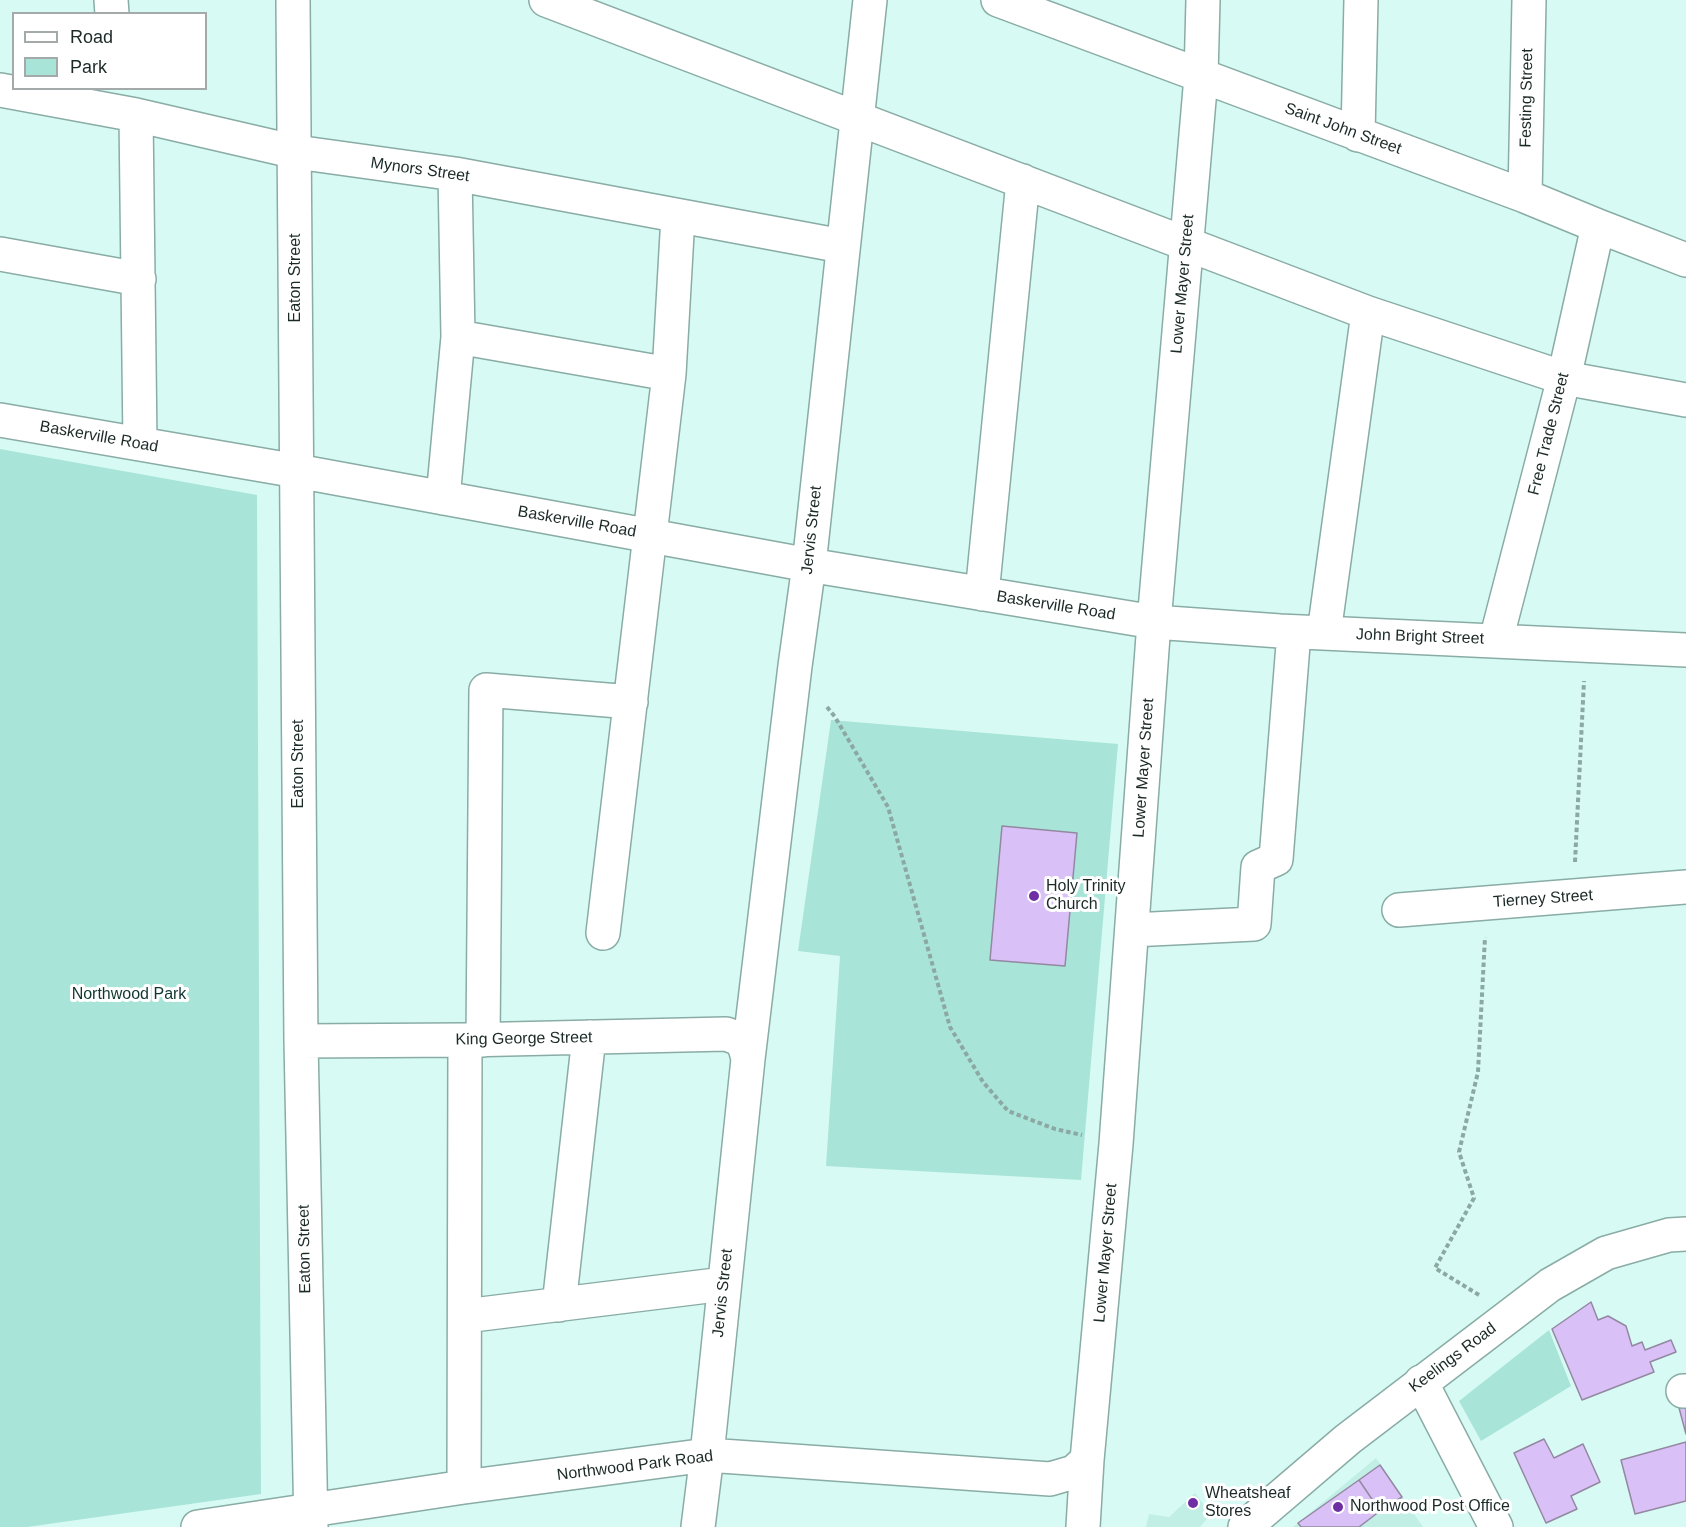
<!DOCTYPE html>
<style>
body{margin:0}
#map{position:relative;width:1686px;height:1527px;overflow:hidden;background:#d7fbf4;font-family:Helvetica,sans-serif}
canvas{display:block}
.legend{position:absolute;left:12px;top:12px;width:195px;height:78px;box-sizing:border-box;background:#fff;border:2px solid #a4aaa9;margin:0;padding:8px 10px;list-style:none;font-size:18px;color:#1c2a27}
.legend li{display:flex;align-items:center;gap:12px;height:30px}
.legend b{width:30px;border:2px solid #a4aaa9}
</style>
<div id="map">
<canvas width="1686" height="1527"></canvas>
<ul class="legend">
<li><b style="height:8px;background:#fff"></b>Road</li>
<li><b style="height:16px;background:#a9e4d9"></b>Park</li>
</ul>
</div>
<script>
const ctx = document.querySelector('canvas').getContext('2d');
ctx.lineJoin = 'round';
function fillPath(path, color) { ctx.fillStyle = color; ctx.fill(path, 'evenodd'); }
function strokePath(path, color, width, dash) { ctx.strokeStyle = color; ctx.lineWidth = width; ctx.lineCap = dash ? 'butt' : 'round'; ctx.setLineDash(dash || []); ctx.stroke(path); }
function drawText(font, color, halo, rows, align = 'center') {
  ctx.font = font + ' Helvetica,sans-serif'; ctx.lineWidth = 6; ctx.setLineDash([]); ctx.textBaseline = 'middle'; ctx.strokeStyle = halo; ctx.fillStyle = color; for (const [text, x, y, turn = 0] of rows) {
    ctx.save(); ctx.translate(x, y); ctx.rotate((+turn || 0) * Math.PI / 180); ctx.textAlign = isNaN(turn) ? turn : align; if (halo) ctx.strokeText(text, 0, 0); ctx.fillText(text, 0, 0); ctx.restore();
  }
}
fillPath(new Path2D(`
 M1376,1458l47,69h-130z
 M1195,1493l16,21 -11,13h-54l3,-13 20,3z`), '#c1eee5');
fillPath(new Path2D(`
 M0,449l257,46 4,999 -234,33h-27z
 M831,720l287,24 -37,436 -255,-14 14,-210 -42,-5z
 M1549,1330l22,56 -90,55 -22,-40z`), '#a9e4d9');
const building = new Path2D(`
 M1002,826l75,7 -12,133 -75,-6z
 M1591,1302l7,18 10,-4 18,10 6,20 10,-4 3,8 26,-10 5,12 -26,10 4,10 -72,28 -30,-71z
 M1686,1402v32l-8,-30z
 M1544,1439l10,19 29,-14 17,38 -29,14 6,13 -31,14 -32,-70z
 M1686,1442v59l-51,13 -14,-54z
 M1380,1465l22,32 -22,14 -21,-31z
 M1359,1480l21,31 -21,16h-58l-3,-4z`);
fillPath(building, '#d9c1f7');
strokePath(building, '#9388a1', 1.5);
const minor = new Path2D(`
 M111,0l1,14
 M293,0l8,1041 10,486
 M546,0l822,313 196,65 122,22
 M998,0l527,196 73,30 88,34
 M0,90l136,25 160,37 159,22 387,72
 M136,115l4,329
 M1358,135l3,-135
 M1525,196l4,-196
 M0,254l139,25
 M458,337l211,37
 M0,420l297,51 512,94 345,57 126,9 406,19
 M443,498l15,-161 -3,-163
 M982,594l41,-413
 M1324,633l44,-320
 M1496,640l68,-262 34,-152
 M1399,910l287,-23
 M1132,930l122,-6 4,-57 18,-8 18,-227
 M603,933l66,-559 9,-158
 M483,1040l3,-350 145,12
 M301,1041l164,-1 261,-6c16,5 18,8 22,25l-41,396 -9,72
 M748,1059l47,-393 14,-101 61,-565
 M559,1305l30,-268
 M465,1316l259,-32
 M1421,1382l75,145
 M1683,1391h3
 M464,1487l1,-447
 M198,1527l266,-40 243,-32 343,24 24,-7 13,-12 29,-316 38,-522 47,-545 2,-77
 M1083,1527l4,-67`);
const major = new Path2D(`
 M1245,1527l103,-88 202,-154 56,-32 63,-18 17,-1`);
strokePath(minor, '#89aca5', 36);
strokePath(major, '#89aca5', 36);
strokePath(new Path2D(`
 M827,707l8,10 53,90 62,220 33,55 25,29 47,18 27,6
 M1575,862l9,-181
 M1479,1295l-44,-27 39,-70 -15,-46 19,-80 7,-135`), '#8ca8a2', 4, [4.5, 3]);
strokePath(minor, '#fff', 33);
strokePath(major, '#fff', 33);
for (const [x, y, r, color] of [
 [1034,896,6,"#6f2fa4"],
 [1193,1503,6,"#6f2fa4"],
 [1338,1507,6,"#6f2fa4"]
]) { const dot = new Path2D(); dot.arc(x, y, r, 0, 2 * Math.PI); ctx.fillStyle = color; ctx.fill(dot); strokePath(dot, '#fff', 2); }
drawText('16px', '#1c2a27', '#fff', [
 ["Festing Street",1527,98,-89],
 ["Saint John Street",1343,129,20],
 ["Mynors Street",420,170,8],
 ["Eaton Street",296,278,-90],
 ["Lower Mayer Street",1183,284,-85],
 ["Free Trade Street",1549,434,-76],
 ["Baskerville Road",99,437,10],
 ["Baskerville Road",577,522,10],
 ["Jervis Street",812,530,-84],
 ["Baskerville Road",1056,606,9],
 ["John Bright Street",1420,637,2],
 ["Eaton Street",299,764,-90],
 ["Lower Mayer Street",1144,768,-86],
 ["Tierney Street",1543,899,-4],
 ["King George Street",524,1039,-1],
 ["Eaton Street",305,1249,-91],
 ["Lower Mayer Street",1106,1253,-85],
 ["Jervis Street",723,1293,-84],
 ["Keelings Road",1453,1358,-37],
 ["Northwood Park Road",635,1466,-7]
]);
drawText('16px', '#1c2a27', '#fff', [
 ["Holy Trinity",1046,887],
 ["Church",1046,905],
 ["Wheatsheaf",1205,1494],
 ["Stores",1205,1512],
 ["Northwood Post Office",1350,1507]
], 'left');
drawText('16px', '#103630', '#fff', [
 ["Northwood Park",129,995]
]);
</script>
